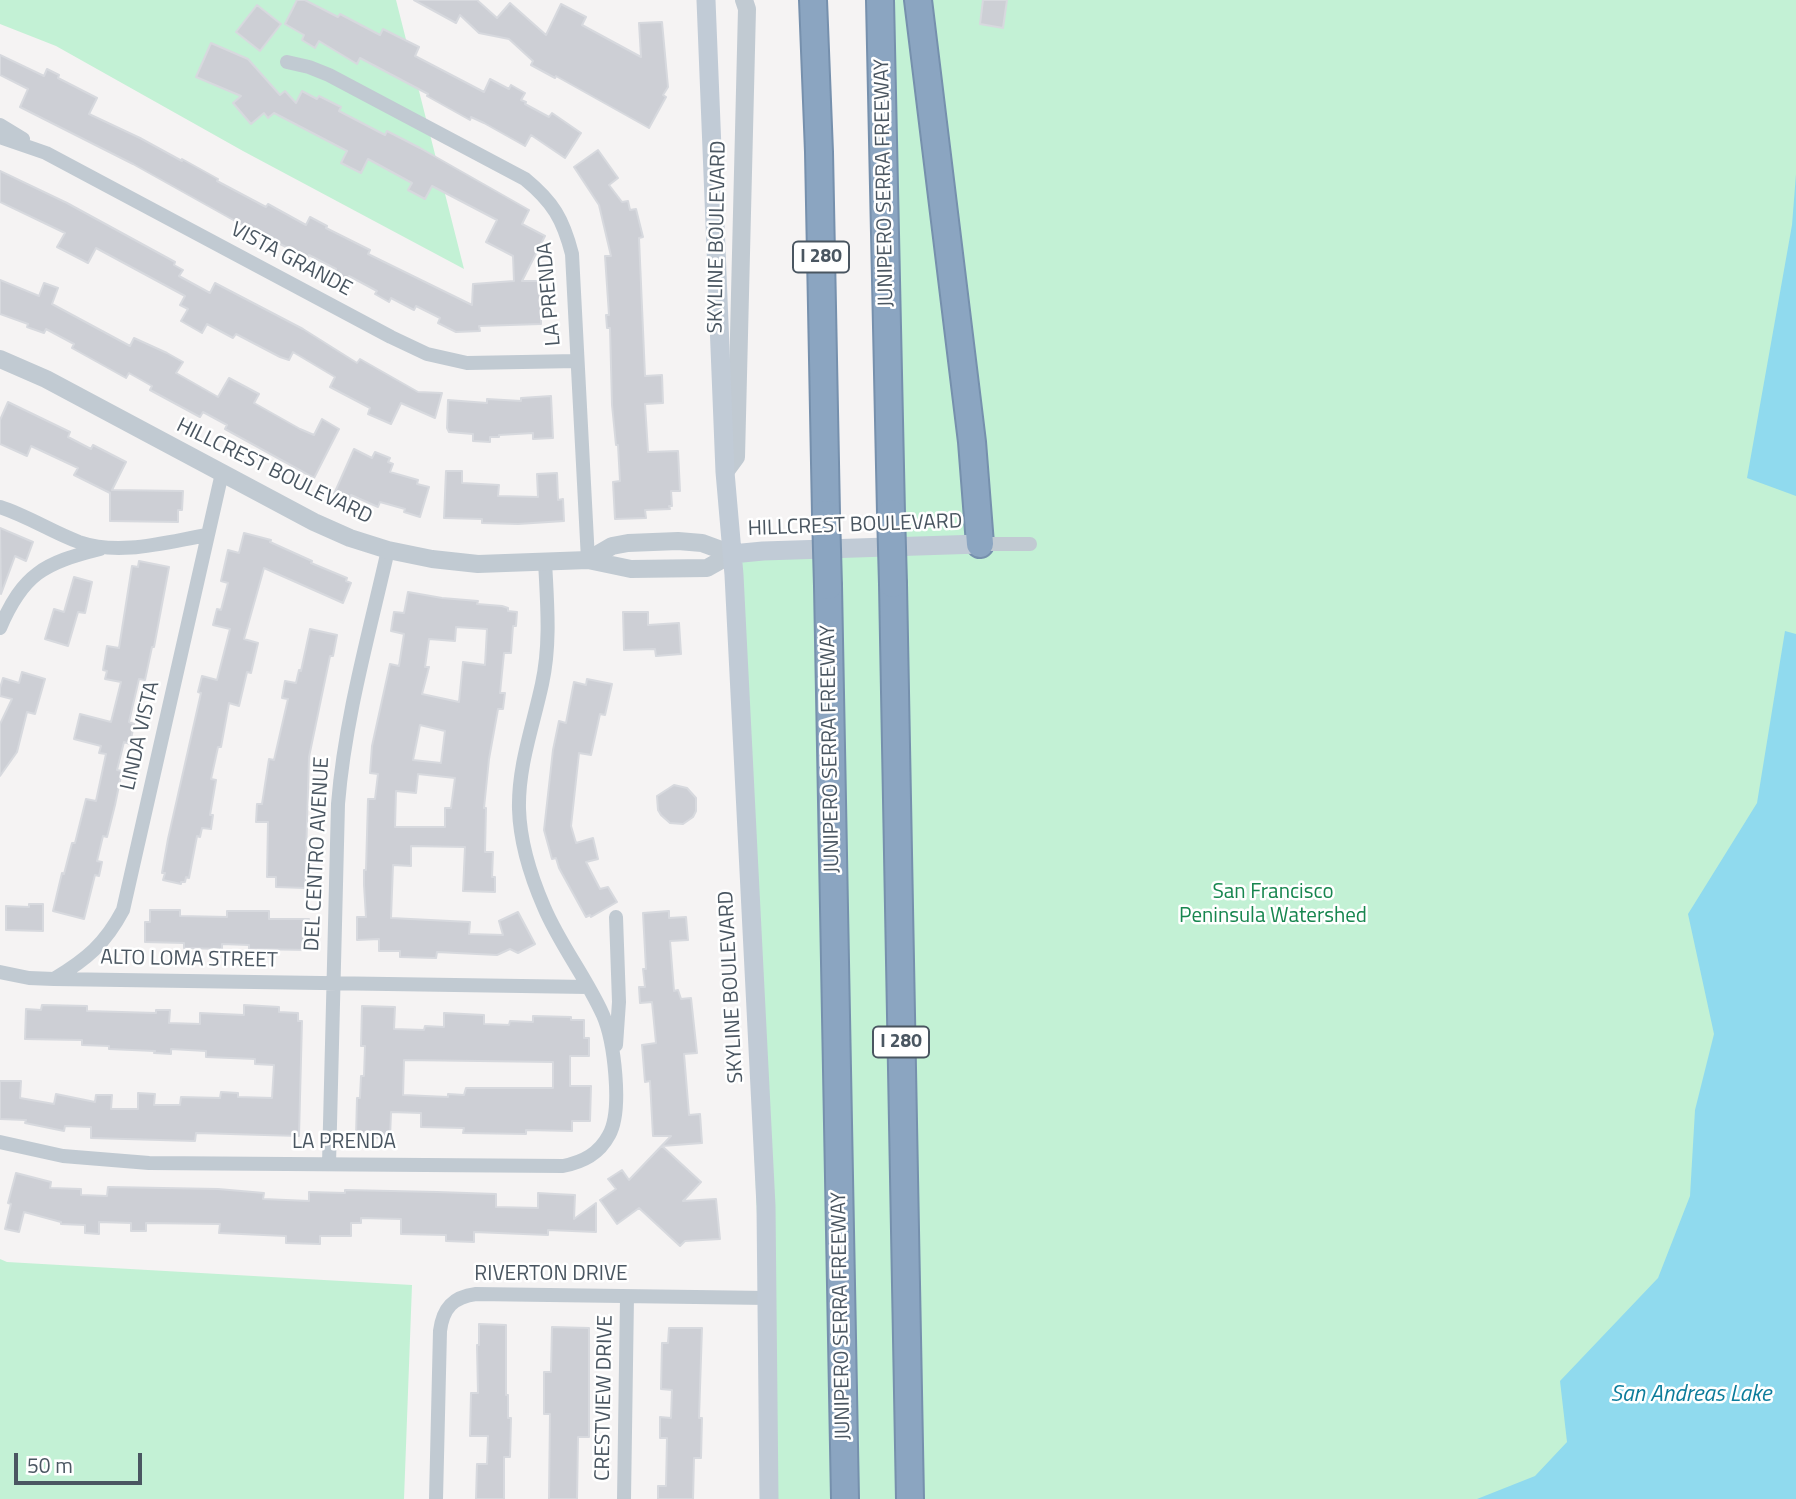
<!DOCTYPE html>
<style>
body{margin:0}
#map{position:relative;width:1796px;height:1499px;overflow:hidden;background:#f5f3f3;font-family:"Titillium Web",sans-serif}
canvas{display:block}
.scale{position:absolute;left:14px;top:1453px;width:128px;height:32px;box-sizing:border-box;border:4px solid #4a5661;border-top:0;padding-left:9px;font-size:21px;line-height:24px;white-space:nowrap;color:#4a5661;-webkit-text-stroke:5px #fff;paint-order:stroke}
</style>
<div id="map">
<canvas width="1796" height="1499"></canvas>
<div class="scale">50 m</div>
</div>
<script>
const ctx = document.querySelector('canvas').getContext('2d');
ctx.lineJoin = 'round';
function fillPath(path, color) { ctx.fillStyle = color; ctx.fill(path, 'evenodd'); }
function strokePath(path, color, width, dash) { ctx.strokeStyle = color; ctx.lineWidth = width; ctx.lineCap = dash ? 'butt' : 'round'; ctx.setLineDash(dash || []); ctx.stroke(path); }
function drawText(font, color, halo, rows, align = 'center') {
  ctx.font = font + ' "Titillium Web",sans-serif'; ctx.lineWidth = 5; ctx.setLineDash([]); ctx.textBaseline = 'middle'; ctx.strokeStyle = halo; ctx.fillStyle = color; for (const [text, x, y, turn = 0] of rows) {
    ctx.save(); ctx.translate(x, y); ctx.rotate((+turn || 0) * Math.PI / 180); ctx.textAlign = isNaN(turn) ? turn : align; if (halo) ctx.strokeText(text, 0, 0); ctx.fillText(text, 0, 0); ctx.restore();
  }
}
fillPath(new Path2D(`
 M0,0h396l68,269 -221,-118 -187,-105 -56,-22z
 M880,0h916v1499h-1027l-40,-949 162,-3z
 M0,1259l7,3 405,23 -8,214h-404z`), '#c3f1d5');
fillPath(new Path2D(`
 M1796,174v322l-49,-18 45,-253z
 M1785,631l11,3v865h-319l58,-23 32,-34 -7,-61 98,-103 32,-82 5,-86 19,-76 -26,-120 69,-111z`), '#90daee');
const building = new Path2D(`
 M297,0h8l33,17 2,-3 40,21 3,-6 36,18 -4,9 69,36 6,-13 19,10 2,-4 14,8 -4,7 5,2 -1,2 24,13 3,-4 29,20 -16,25 -34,-23 -6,11 -41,-23 -13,-6 -1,3 -43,-24 1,-2 -68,-36 -3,6 -38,-23 -4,7 -13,-8 2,-5 -19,-11z
 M414,0h63l20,18 13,-15 36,32 15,-31 25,13 -4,8 59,32 -2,-34 23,-1 6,65 -5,8 3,2 -17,31 -93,-52 -1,2 -24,-13 2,-4 -24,-22 -30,-6 -19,-18 -4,8z
 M983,0h24l-4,28 -23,-4z
 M257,5l24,19 -21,27 -24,-19z
 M211,43l37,16 32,36 5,-4 11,12 6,-12 15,8 2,-3 22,11 -2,4 46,24 2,-4 33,17 109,62 -7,14 23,12 -23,45h17l1,17h6l1,19h-6v7l-62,2 1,5 -24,1 -18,-9 2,-5 -24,-12 -2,4 -23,-12 -2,4 -14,-8 2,-3 -28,-15 -2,4 -13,-7 2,-4 -27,-14 -1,3 -64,-32 -111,-62 -113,-57 8,-18 -28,-14v-20l44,21 3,-7 12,6 -1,3 39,20 -8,16 51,24 42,23v-2l36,20 -1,2 49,26 2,-3 38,21 4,-8 17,9 -1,2 44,22 -2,4 104,51 1,-21 41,-3 -1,-25 -27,-14 11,-22 -65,-34 -7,13 -17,-9 4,-7 -44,-24 -7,14 -20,-10 6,-12 -73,-38 -6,5 -4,-5 -13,11 -18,-21 8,-7 -45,-19z
 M598,150l20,28 -9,7 13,17 6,-1 2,9 6,-1 7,28 -4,1 6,138 17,-1 1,28 -18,1 3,48 30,-1 2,40h-9l1,15h-3l1,3 -25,1 1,8 -31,1 -2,-37 7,-1 -2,-36h-2l-4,-40 -2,-77h-3l-1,-13h3l-4,-59h6l-12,-51 -25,-38z
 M0,171l67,32 108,59 -1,3 9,5 -4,6 31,17 5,-10 88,46 54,34 3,-4 58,33 24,1 -7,25 -34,-15 -10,21 -23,-10 2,-6 -40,-21 5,-10 -42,-25 -4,8 -9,-3 -44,-23 -3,4 -26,-14 -5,9 -21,-12 7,-12 -8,-4 5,-9 -89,-48 -8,15 -31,-16 8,-14 -65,-31z
 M0,280l39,16 5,-13 14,5 -6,16 78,42 4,-8 33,15 16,9 -7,11 42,24 11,-19 30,16 -5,9 46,26 14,6 8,-16 17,10 -25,49 -89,-49 2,-4 -24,-13 -3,5 -50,-27 2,-4 -23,-13 -3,5 -54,-30 2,-4 -28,-15 -2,4 -17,-6 1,-3 -28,-10z
 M551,396l2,42 -20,1v-6l-34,2v2h-9v5l-17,-1v-7l-24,-2 -2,-4 1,-28 39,3v-4l34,2v-3z
 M8,402l62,30 -2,5 23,12 2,-4 33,17 -14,28 71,1 -1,19h-4v12l-68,-1v-28l-36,-18 4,-7 -47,-22 -4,10 -27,-12v-24z
 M354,449l18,9 3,-6 15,6 -2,4 5,2 -3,8 28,8 -1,4 12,3 -9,30 -16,-5 1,-3 -25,-7 -2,5 -27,-12 -2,6 -15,-7z
 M446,471h16v12l37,2 -1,11 40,1 -1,-23 20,-1 1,27 5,-1 1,22 -46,3 -36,-1v-4l-38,-1z
 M0,528l33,14 -7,19 -11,-5 -14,38z
 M244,533l27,7 -1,2 42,19 -1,2 36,15 -1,3 5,2 -8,20 -79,-35 -20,71 14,4 -7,30 -4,-1 -8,34 -10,-3 -8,44h-3l-7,32 5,1 -6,35h3l-2,14 -9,-1 -2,9 -3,-1 -8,42 -3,-1 -1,5h-4v2l-18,-4 2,-7h-3l6,-34 33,-146 -3,-1 4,-16 15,4 13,-51 -17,-4 4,-16 4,1 7,-27 -7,-2 7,-31 11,3z
 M139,561l30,6 -15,80h-2l-7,33 -6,-1 -10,43 5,2 -4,20 -6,-2 -7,28 5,1 -7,34 -8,32 -4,-1 -6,25 5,1 -3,14 -4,-1 -11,44 -31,-8 9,-38 2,1 8,-31h3l11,-44 10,2 10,-47 -7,-1 2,-7 -27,-7 6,-25 31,8 10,-40 -16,-3 2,-8 -4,-1 4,-24 12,2 13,-82 6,1z
 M74,577l18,5 -7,31 -7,-1 -10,34 -23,-7 9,-30 10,3z
 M408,592l34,6 36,3 -1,3 25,2 6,2v3l9,1 -1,14h-3l-2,27h-7l-4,40h5l-2,16h-5l-9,50 -5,49h2l-1,44h8l-1,25h3v15l-32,-1 2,-44 -54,-1v20l-18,-1 -2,53 79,4 -1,12 34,1 -4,-14 19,-9 17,32 -17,9 -8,-4 -13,6 -60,-3 -1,6 -36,-1v-6h-21v-12l-22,1v-23h9l-2,-32v-15h2l2,-71h7l3,-25 -8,-1 2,-27 18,-82 9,2 5,-32 -13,-3 3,-19 10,1zM456,627l31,2 -2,36 -22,-3 -4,40 -37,-8 7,-27h-4l4,-28 26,2zM420,725l25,6 -4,32 -28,-3zM418,774l37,4 -4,30h-6v19h-50l1,-36 20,2z
 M623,612h25v13l31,-2 2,31 -25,2 -1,-7 -31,1z
 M310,629l27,6 -4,21h-3l-21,101 -4,131 -29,-1v-10h-9l1,-55h-12l1,-18h5l7,-45 5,1 14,-61 -6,-1 3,-17 11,2 3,-13 2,1z
 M22,672l23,7 -10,35 -8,-2 -10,40 -17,24v-52l12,-25 -12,-3v-8l3,-10 16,5z
 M587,679l25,5 -7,31 -5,-1 -9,41 -12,-2 -8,73 5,17 17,-5 5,21 -12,3 14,27 8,-2 9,15 -26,15 -1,-2 -4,2 -27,-49 -3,-10 -4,1 -8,-29 9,-80 6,-29 7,2 8,-41 12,3z
 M674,785l13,3 9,10v13l-3,6 -10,7 -13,-1 -9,-8 -3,-5 -1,-14z
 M29,904h14v27l-37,-1v-24l23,1z
 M150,910h30v6l47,1v-6h42v8h40v31l-60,-1v-4l-27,-1v5l-38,-1v-5l-39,-1v-20h5z
 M669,911v7l17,-1 2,23 -18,1 4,50 4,-1 3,9 10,-1 6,55 -13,1 5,61 11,-1 2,29 -40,3 39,36 -18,19 33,-2 4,40 -35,2 -5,5 -41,-38 -22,16 -17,-24 16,-11 -8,-10 14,-9 7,10 42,-44h-18l-3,-55 -5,1 -3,-37 14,-2 -4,-41 -12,1 -1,-16h6l-2,-18h3l-3,-56z
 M42,1005l45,1v5l69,2v-3h14l-1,13 31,1v-11l44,2v-10l35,2v5l19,1v8h4l-3,115 -103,-3 -1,8 -104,-3v-11l-26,-1 -1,5 -39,-8 1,-3 -26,-1v-38h21l-1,17 34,6 2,-10 39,8 1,-7h16l-1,14h27v-16l17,1 -1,11h26l1,-8 39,1 1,-6 17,1v4l34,1 2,-33 -19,-1v-5l-49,-2v-6l-35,-2v5l-17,-1 1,-2 -46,-2v-3l-27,-1v-5l-57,-1 1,-30 15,1z
 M362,1006l33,1 -1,22 30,1 1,-4 19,1v-14l40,2v9l25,1 1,-4 23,1v-6l38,1v3h13v18h5v18h-19v30h21l-1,35h-18v10l-46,-1v4l-63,-1 1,-5 -43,-1v-14l-30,-1 -1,26 -34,-1 1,-39h3l1,-22h3l1,-30h-4zM404,1060l149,2v26h-87l-2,7 -16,-1v3l-45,-2z
 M16,1173l35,9 -1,6 31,1v6l26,1 1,-9 110,2 46,4 -1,6 46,2v-9l36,1v-3l92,2 59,2v13l42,1v-15l17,1 20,1 -1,24 22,-16v29l-48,-2v5l-74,-3v10l-28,-1v-6l-45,-1v-15l-40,-1v5h-10v13h-31v8l-34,-1v-7l-67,-3 1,-9 -74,-1v8h-15v-8l-32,-1v12l-14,-1v-8l-24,-1v-2l-37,-10 -5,20 -14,-3 6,-25 -3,-1z
 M479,1324l27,1v70h2v23h3l-1,39h-6v42h-28l1,-35h10l1,-28h-18l1,-43h7l-1,-48h2z
 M552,1327l37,1v109h-11l-1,62h-28l1,-85h-6v-42h7z
 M669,1328h33l-3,90h3l-1,40h-7l-1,41h-35v-13h8l1,-48h-7v-21l11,1 1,-28 -11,-1 1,-46h6z`);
fillPath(building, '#cdcfd5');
strokePath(building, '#d7d9de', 2);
const motorway = new Path2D(`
 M813,0l6,152 7,362
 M880,0l11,513
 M918,0l54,442 8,102
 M893,584l17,915
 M828,586l17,913`);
strokePath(motorway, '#7690ad', 30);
strokePath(new Path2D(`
 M287,62l22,5 20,8 196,104c28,23 38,40 47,75l16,306
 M0,125l23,14
 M0,137l46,16 345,184 36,17 40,9 110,-2
 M0,507c28,9 52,25 79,35 41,14 87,0 128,-7
 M980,544h50
 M0,628c23,-54 44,-65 100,-79
 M616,917l3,85 -3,43
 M0,972l29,6 25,1 534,8
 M54,979c33,-20 51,-35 69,-69l99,-437
 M0,1142l63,14 86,7 414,3c20,-4 36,-12 46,-31 14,-25 5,-95 -6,-120 -17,-38 -43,-70 -59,-108 -13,-30 -24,-64 -25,-98 -1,-43 14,-83 23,-125 9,-41 5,-82 3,-123
 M329,1164l9,-360c7,-86 31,-170 50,-254
 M436,1499l4,-168c3,-23 13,-34 36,-37l292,4
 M624,1499l3,-202`), '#c1cad2', 14);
strokePath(new Path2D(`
 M0,359l46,20 268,143 36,16 38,12 44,9 46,5 110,-4 43,9 76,-1 25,-14
 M725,472l11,-15 11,-448 -3,-9
 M588,560l24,-14 16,-3 50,-2 24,2 30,11`), '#c1cad2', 18);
strokePath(new Path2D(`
 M706,0l19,472 9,103 32,631 3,293
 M732,554l31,-3 217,-7`), '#c1cbd6', 19);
strokePath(motorway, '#8ba5c1', 26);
const motorwayBridge = new Path2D(`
 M891,513l2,71
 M826,514l2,72`);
strokePath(motorwayBridge, '#7690ad', 30, []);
strokePath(motorwayBridge, '#8ba5c1', 26);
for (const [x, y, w] of [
 [821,257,56],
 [901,1042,56]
]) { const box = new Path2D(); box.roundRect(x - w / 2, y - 15.5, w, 31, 5); ctx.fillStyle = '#fff'; ctx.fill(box); strokePath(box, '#4a5661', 2); }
drawText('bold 19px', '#4a5661', null, [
 ["I 280",821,257],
 ["I 280",901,1042]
]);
drawText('21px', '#4a5661', '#fff', [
 ["JUNIPERO SERRA FREEWAY",885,183,-91],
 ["SKYLINE BOULEVARD",718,237,-89],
 ["VISTA GRANDE",291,260,28],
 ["LA PRENDA",550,294,-95],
 ["HILLCREST BOULEVARD",274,472,26],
 ["HILLCREST BOULEVARD",855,526,-2],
 ["LINDA VISTA",141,736,-77],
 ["JUNIPERO SERRA FREEWAY",831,749,-91],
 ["DEL CENTRO AVENUE",318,854,-87],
 ["ALTO LOMA STREET",189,960,1],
 ["SKYLINE BOULEVARD",732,987,-93],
 ["LA PRENDA",344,1143],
 ["RIVERTON DRIVE",551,1275],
 ["JUNIPERO SERRA FREEWAY",842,1316,-91],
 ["CRESTVIEW DRIVE",605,1398,-89]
]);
drawText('21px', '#17864f', '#fff', [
 ["San Francisco",1273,893],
 ["Peninsula Watershed",1273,917]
]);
drawText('italic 23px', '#0c7c9b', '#fff', [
 ["San Andreas Lake",1691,1395]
]);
</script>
